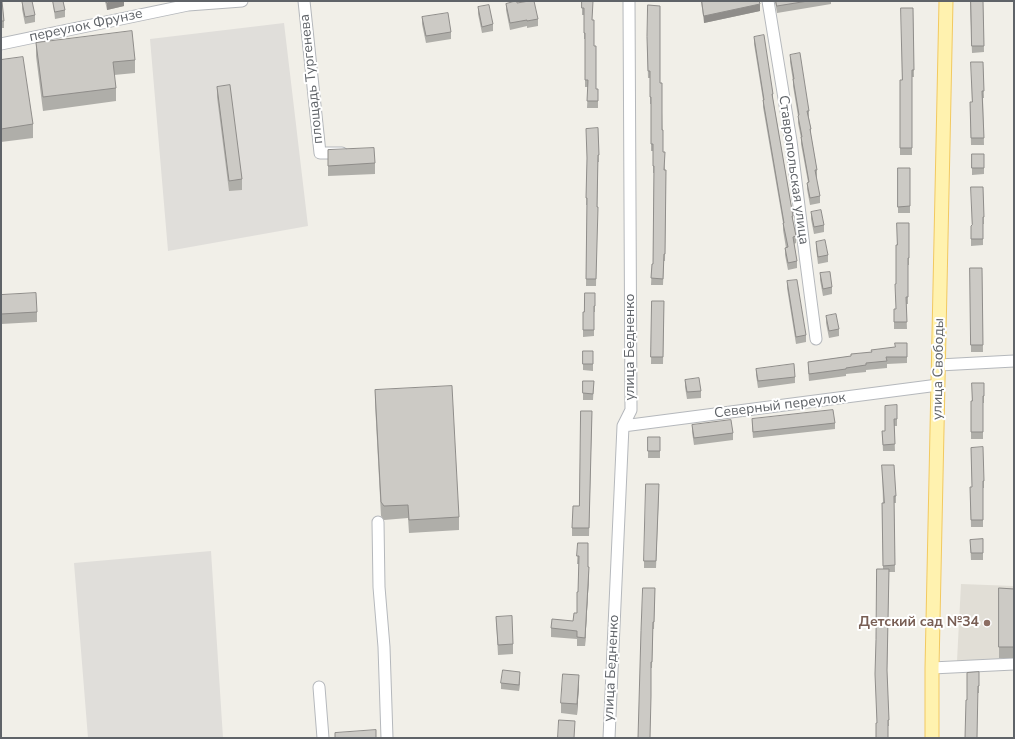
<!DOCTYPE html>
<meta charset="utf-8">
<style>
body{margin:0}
#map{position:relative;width:1015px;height:739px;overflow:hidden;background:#f1efe8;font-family:"Nunito Sans",sans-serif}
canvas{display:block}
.frame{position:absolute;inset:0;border:2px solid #5f6368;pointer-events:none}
</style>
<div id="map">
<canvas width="1015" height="739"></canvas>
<div class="frame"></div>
</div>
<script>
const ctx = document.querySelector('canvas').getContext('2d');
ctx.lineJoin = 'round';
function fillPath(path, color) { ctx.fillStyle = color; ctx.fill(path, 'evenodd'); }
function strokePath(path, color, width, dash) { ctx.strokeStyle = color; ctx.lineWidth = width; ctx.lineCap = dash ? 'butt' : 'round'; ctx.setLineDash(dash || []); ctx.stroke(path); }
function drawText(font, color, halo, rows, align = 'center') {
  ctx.font = font + ' "Nunito Sans",sans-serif'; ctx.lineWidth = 4; ctx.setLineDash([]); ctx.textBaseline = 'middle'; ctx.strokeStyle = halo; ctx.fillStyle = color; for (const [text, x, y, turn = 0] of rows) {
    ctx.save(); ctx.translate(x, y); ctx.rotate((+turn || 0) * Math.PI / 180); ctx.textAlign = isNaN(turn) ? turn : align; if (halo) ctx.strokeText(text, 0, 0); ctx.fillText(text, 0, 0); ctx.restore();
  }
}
fillPath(new Path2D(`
 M284,23l24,203 -140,25 -18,-212z
 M211,551l12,187h-135l-14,-175z`), '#e0deda');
fillPath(new Path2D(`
 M961,584l53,2v73l-57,2z`), '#e1ded6');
const minor = new Path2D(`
 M304,1l16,152h22
 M768,1l23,140 14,114 11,84
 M1,44l187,-39 54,-4
 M939,365l75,-4
 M623,426l315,-41
 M378,522l1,65 5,60 3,91
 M932,668l82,-4
 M319,687l4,51
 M609,738l14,-312 8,-16 -2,-409`);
const major = new Path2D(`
 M932,738v-70l14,-667`);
strokePath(minor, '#b5b8bc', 13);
strokePath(major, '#f2c960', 15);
strokePath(minor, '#fff', 11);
strokePath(major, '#fff2af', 13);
fillPath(new Path2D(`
 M1,1h1l2,20v7h-3z
 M53,1h10l2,9v7l-10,2z
 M105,1h19v5l-17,4z
 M582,1l10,19 4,69h2v19h-11l1,-21h-3v-48h-1v-24h-2z
 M701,1h58l1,10 -56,12z
 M775,1h56v3l-54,9z
 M970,1h13l1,51 -12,1z
 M22,2l13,13v7l-10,2 -3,-15z
 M517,3l21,16v7l-11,2v-2l-17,4 -4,-20v-6z
 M478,7l15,17v7l-11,2 -4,-19z
 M913,8l1,69h-2v78h-12v-75h2z
 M422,17l29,15v7l-25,4 -4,-19z
 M754,37l19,57v5l20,117v6l3,14v7l-2,1 3,17v7l-9,2 -3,-15v-7h1l-3,-18v-7l-20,-116v-7l-9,-56z
 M36,43l99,17v13l-21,2 2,13v13l-73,10 -7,-55z
 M647,44l13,39 2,29 1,40 2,18h1l-1,91h-1l-1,24h-12l1,-21h1l1,-91h-1v-22h-2v-47h-1v-26h-2z
 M790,55l19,56v7l2,11v6l6,35v7h-1l4,19v7l-10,2 -3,-16v-6l1,-1 -7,-38v-6l-3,-15v-7l-5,-30v-5l-3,-19z
 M1,60l32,64v14l-32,4z
 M983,62l1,36h-1l1,47h-13l-1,-43h2z
 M217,87l25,92v11l-13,1 -12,-94z
 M598,128l1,34h-1l-2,124h-10l1,-81h-1l1,-41z
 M328,150l47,13v11l-47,2z
 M972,154h12v20l-12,1z
 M898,168h12v45h-12z
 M983,187l1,37h-1v21l-12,1v-20l1,-1z
 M811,212l13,13v7l-10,2 -3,-15z
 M909,223v42h-1v39h-2l1,25h-13v-20h2l1,-64z
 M816,242l12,13v7l-10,2 -2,-16z
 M970,268h12l1,84h-12z
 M820,273l12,14v7l-9,2 -3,-16z
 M787,281l19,54v7l-10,2 -9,-56z
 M595,293v19h-1v24l-11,1v-25h1z
 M1,295l36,17v10l-36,2z
 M652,301h12l-1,63h-12z
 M826,316l13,13v7l-10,2 -3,-15z
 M907,343v20l-20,1v4l-21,2v2l-20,2v2l-37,5 -1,-13v-6l43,-6 44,-9z
 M583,351h10v20l-10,-1z
 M756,369l39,8v6l-37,5 -2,-13z
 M685,380l16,11v7l-14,1 -2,-12z
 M583,381h11l-1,19h-10z
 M984,383v20h-1v36h-12v-38h1z
 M375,390l84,127v13l-50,3 -1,-15 -24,2 -3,-4 -6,-113z
 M885,406l12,13v7h-3l1,25h-12l-1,-20h3z
 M592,411l-3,125h-17v-8l7,-22z
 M752,419l83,4v6l-82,9 -1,-12z
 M692,425l41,8v7l-39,5 -2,-13z
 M648,437h12v21h-12z
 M971,448l13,33v7h-1v39h-12l-1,-40h2z
 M882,465l14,31v7h-2l1,69h-6l-2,100 2,54h-1l-11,-3 -1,-83 7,-71 -1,-66h1z
 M659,491l-3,77h-12v-7z
 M983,539v21h-12l-1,-20z
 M578,543l10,24 1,9 -4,70h-8v-7l-26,-2v-9l22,-7 4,-8 1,-21 1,-28h-2z
 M655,588l-1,41h-1l-1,39h-1l-10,-37z
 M999,588l15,1v69h-15z
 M496,617l17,27v10l-15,1z
 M979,672v21h-1l-11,7z
 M520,678l-1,13 -18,-2v-6z
 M579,685l-2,30 -16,-2v-10z`), '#afaea9');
fillPath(new Path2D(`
 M114,1h10v5l-17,4v-7z
 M760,4v7l-56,12v-7z
 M589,567v9l-4,70v-8z
 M520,672v6l-1,13v-6z
 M579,675v10l-2,30v-11z`), '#8f8d8a');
const building = new Path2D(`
 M1,1h1l2,20h-3z
 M27,1h5l3,14 -10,2 -3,-15z
 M53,1h10l2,9 -10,2z
 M106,1h8l-7,2z
 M517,1v2l12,-2h5l4,18 -11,2v-1l-17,3 -4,-19z
 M582,1h11l-1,19h2v26h2v43h2v12h-11l1,-21h-3v-47h-1v-25h-2z
 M702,1h57l1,3 -56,12z
 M776,1h32l-31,5z
 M971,1h12l1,45h-12z
 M489,5l4,19 -11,3 -4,-20z
 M648,5l12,1v77h2v47h1v22h2l-1,18h2l-1,84h-1l-1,25 -12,-1 1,-14h1l1,-98h-1v-22h-2v-47h-1v-26h-2l-1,-34z
 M901,8h12l1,62h-2v78h-12v-68h2z
 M448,13l3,19 -25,4 -4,-19z
 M132,31l3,29 -22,2 3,26 -73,9 -7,-54z
 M764,35l9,59h-1l21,122h-1l4,20 -3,1 4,24 -9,2 -3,-15 3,-1 -5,-24h1l-21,-123h1l-10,-63z
 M800,53l9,58h-2l4,18h-1l7,41h-2l5,26 -10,2 -3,-15 2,-1 -8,-45h1l-4,-21 1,-1 -6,-36h1l-4,-24z
 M23,57l10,67 -32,5v-69z
 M971,62h12l1,29h-2l2,47h-13l-1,-36h2z
 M230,85l12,94 -13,2 -12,-94z
 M598,128l1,27h-1l-1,52h1l-2,72h-10l1,-81h-1l1,-40 -1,-29z
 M374,148l1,15 -47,3v-16z
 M972,154h12v14h-12z
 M898,168h12v38l-12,1z
 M971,187h12l1,30h-1v22h-12v-13l1,-1z
 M821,210l3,15 -10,2 -3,-15z
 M897,223h12v35h-1v39h-2l1,25h-13v-13h2l-1,-25h1v-39h1z
 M825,240l3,15 -10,2 -2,-15z
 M970,268h12l1,77h-12z
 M830,272l2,15 -9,2 -3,-16z
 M797,280l9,55 -10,2 -9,-56z
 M36,293l1,19 -36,2v-19z
 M585,293h10v13h-1v24h-11v-18h1z
 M652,301h12l-1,56h-12z
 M836,314l3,15 -10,2 -3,-15z
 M895,343h12v14h-21l1,4 -21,2v2l-20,3v1l-37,5 -1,-12 43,-6v-2l21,-2 -1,-2 24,-3z
 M583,351h10v13h-10z
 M794,364l1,13 -37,4 -2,-12z
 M699,378l2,13 -14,1 -2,-12z
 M583,381h11l-1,13 -10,-1z
 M972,383h12v13h-1v36h-12v-31h1z
 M452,386l7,131 -50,3 -1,-15 -24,1 -3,-4 -6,-112z
 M897,405v14h-3l1,25 -12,1 -1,-14h3v-25z
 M833,410l2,13 -82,9 -1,-13z
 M581,411h11l-3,117h-17l1,-22h6z
 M731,420l2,13 -39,5 -2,-13z
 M648,437h12v14h-12z
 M983,447l1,34h-1v39h-12l-1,-33h2l-1,-39z
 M882,465h12l2,31h-2l1,69 -12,1 -1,-63h2z
 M646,484h13l-3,77h-12z
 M983,539v14h-12l-1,-13z
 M578,543h10v24h1l-4,71 -8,-1v-6l-26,-3 1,-9 21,2 1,-8h3v-21h1l1,-36h-2z
 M877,569h12l-2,101 2,50h-1v18h-12v-15h1l-2,-49 1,-34z
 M643,588h12l-1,34h-1l-1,40h-1v34l-1,42h-12l3,-107z
 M999,588l15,1v58h-15z
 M512,616l1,28 -15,1 -2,-28z
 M503,670l17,2 -1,13 -18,-2z
 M979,672v14h-1l-1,52h-12l1,-38h1v-27z
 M563,674l16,1 -2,29 -16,-1z
 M559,720l16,1 -1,17h-16z
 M376,730v8h-41v-5z`);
fillPath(building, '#cccac5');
strokePath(building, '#8f8d8a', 1);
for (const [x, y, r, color] of [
 [987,623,4,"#8d6e63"]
]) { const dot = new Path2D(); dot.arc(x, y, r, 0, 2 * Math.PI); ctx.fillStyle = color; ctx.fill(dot); strokePath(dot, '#fff', 1.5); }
drawText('14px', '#5f6368', '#fff', [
 ["переулок Фрунзе",86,26,-12],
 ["площадь Тургенева",312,79,-96],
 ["Ставропольская улица",793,170,82],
 ["улица Бедненко",631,347,-90],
 ["улица Свободы",939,369,-89],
 ["Северный переулок",780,406,-7],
 ["улица Бедненко",612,668,-87]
]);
drawText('bold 14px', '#785e54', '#fff', [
 ["Детский сад №34",979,623]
], 'right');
</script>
